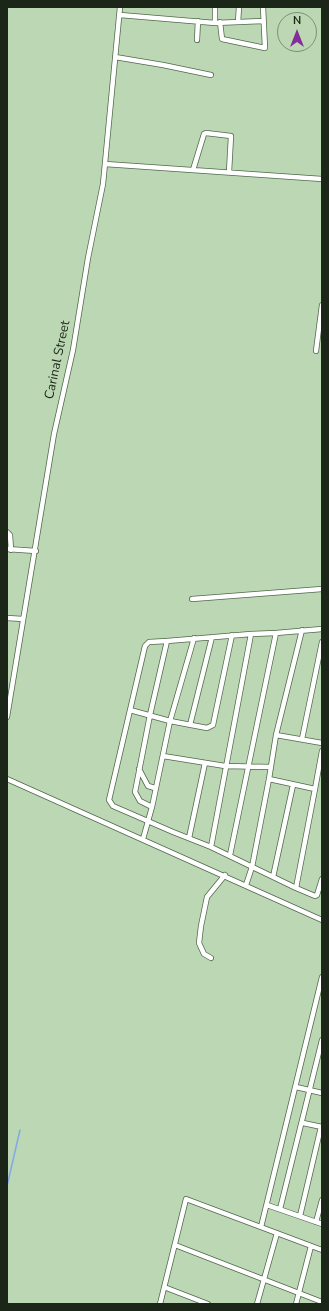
<!DOCTYPE html>
<style>
body{margin:0}
#map{position:relative;width:329px;height:1311px;overflow:hidden;background:#bbd7b3;font-family:"Nunito Sans",sans-serif}
canvas{display:block}
.frame{position:absolute;inset:0;border:8px solid #1b2618;pointer-events:none}
.north{position:absolute;left:277px;top:12px;width:40px;height:40px;box-sizing:border-box;background:#bbd7b3;border:1px solid #7b9075;border-radius:50%;rotate:0deg;font-size:11px;font-weight:700;line-height:16px;text-align:center;color:#1b2618}
.north::after{content:'';display:block;margin:auto;width:14px;height:18px;background:#842c99;clip-path:polygon(50% 0,100% 100%,50% 72%,0 100%)}
</style>
<div id="map">
<canvas width="329" height="1311"></canvas>
<div class="frame"></div>
<div class="north">N</div>
</div>
<script>
const ctx = document.querySelector('canvas').getContext('2d');
ctx.lineJoin = 'round';
function strokePath(path, color, width, dash) { ctx.strokeStyle = color; ctx.lineWidth = width; ctx.lineCap = dash ? 'butt' : 'round'; ctx.setLineDash(dash || []); ctx.stroke(path); }
function drawText(font, color, halo, rows, align = 'center') {
  ctx.font = font + ' "Nunito Sans",sans-serif'; ctx.lineWidth = 4; ctx.setLineDash([]); ctx.textBaseline = 'middle'; ctx.strokeStyle = halo; ctx.fillStyle = color; for (const [text, x, y, turn = 0] of rows) {
    ctx.save(); ctx.translate(x, y); ctx.rotate((+turn || 0) * Math.PI / 180); ctx.textAlign = isNaN(turn) ? turn : align; if (halo) ctx.strokeText(text, 0, 0); ctx.fillText(text, 0, 0); ctx.restore();
  }
}
strokePath(new Path2D(`
 M7,1186l13,-56`), '#82a9e5', 1.5);
const minor = new Path2D(`
 M120,15l95,8 48,-2
 M220,22l2,17 43,9 -2,-41
 M238,22l1,-15
 M215,23v-16
 M197,40l1,-19
 M115,57l48,8 48,10
 M105,164l217,15
 M193,170l11,-36 2,-1 25,3 -2,36
 M316,351l6,-46
 M7,532l3,3 1,15
 M7,549l29,2
 M192,599l130,-10
 M7,618l16,1
 M276,633l46,-4
 M194,638l-24,83 37,7 6,-3 19,-90
 M167,641l-18,1 -4,4 -36,154 4,6 60,26 38,15 85,41
 M130,710l40,11 -18,86 -9,32
 M7,717l47,-283 19,-84 15,-92 15,-74 17,-177
 M190,725l22,-88
 M276,735l46,8
 M302,739l20,-97
 M163,756l62,10 46,1
 M139,769l9,17 7,2
 M7,779l315,141
 M269,779l7,-44 26,-105
 M315,789l7,-38
 M152,807l-12,-6 -5,-9 15,-77 17,-74 84,-7
 M189,838l16,-75
 M211,847l40,-213 25,-1 -46,222
 M273,877l20,-92
 M246,885l6,-18 17,-88 46,10 -19,99 19,8 2,-1 5,-16
 M211,958l-7,-4 -5,-11 2,-17 6,-29 18,-22
 M296,1087l26,6
 M303,1123l19,4
 M267,1205l55,19
 M280,1209l42,-169
 M300,1216l21,-89
 M316,1222l6,-22
 M261,1227l61,-250
 M175,1245l147,57
 M164,1287l44,17
 M160,1304l26,-105 136,51
 M257,1304l20,-71
 M296,1304l15,-58`);
strokePath(minor, '#50694a', 6);
strokePath(minor, '#fff', 4.5);
drawText('13px', '#1b2618', '#bbd7b3', [
 ["Carinal Street",58,360,-78]
]);
</script>
